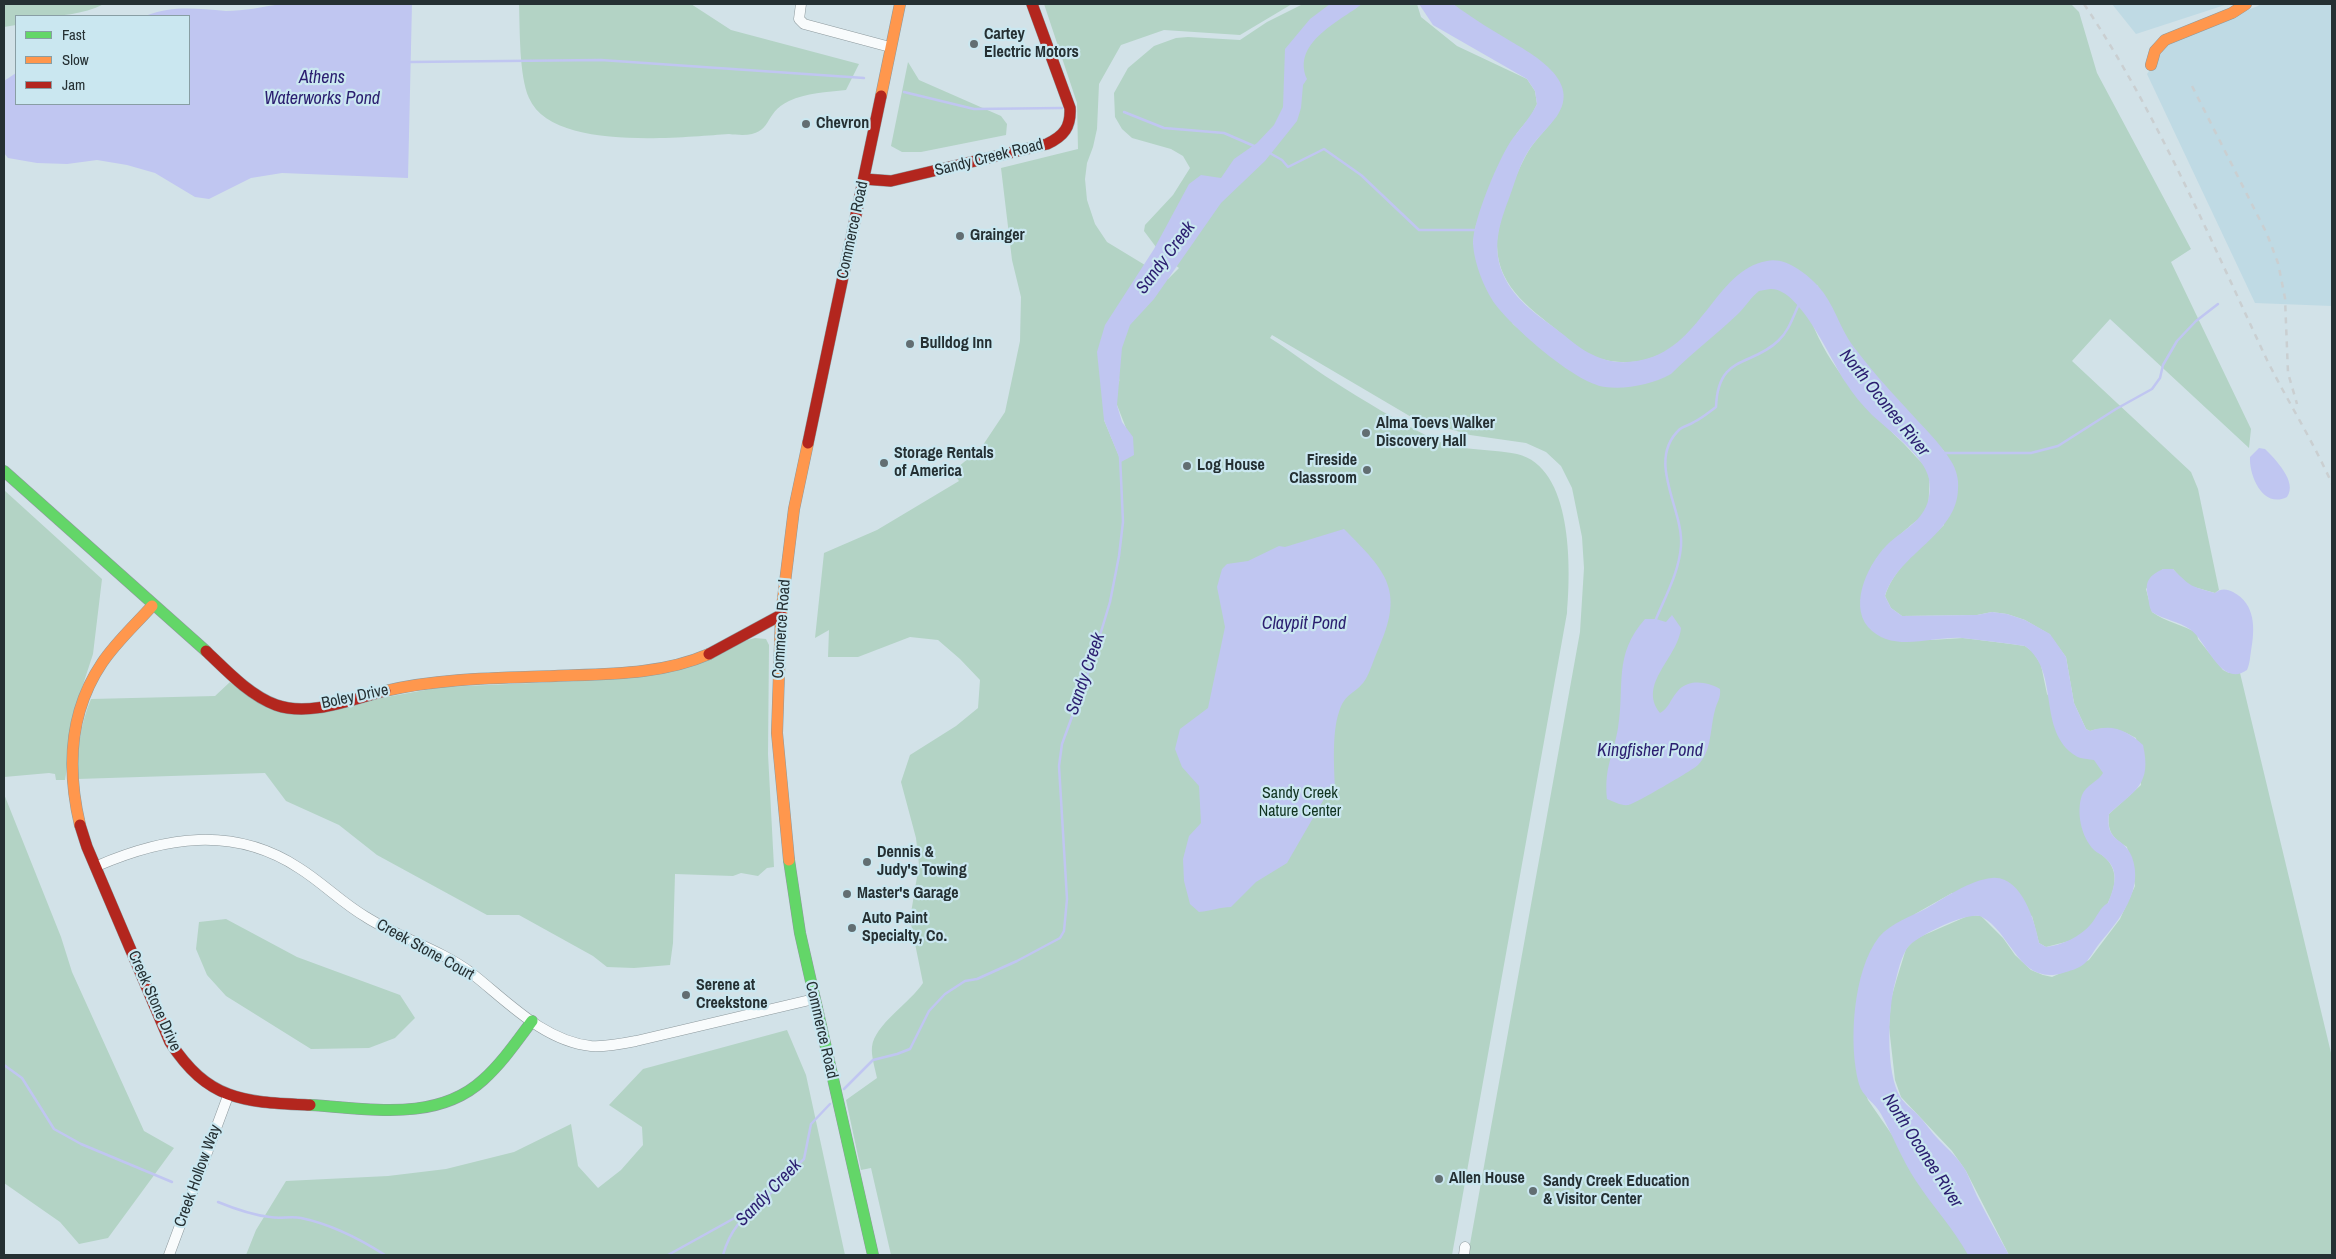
<!DOCTYPE html>
<style>
body{margin:0}
#map{position:relative;width:2336px;height:1259px;overflow:hidden;background:#d2e2e8;font-family:"Archivo Narrow",sans-serif}
canvas{display:block}
.frame{position:absolute;inset:0;border:5px solid #253033;pointer-events:none}
.legend{position:absolute;left:15px;top:15px;width:175px;height:90px;box-sizing:border-box;background:#cae7f0;border:1px solid #889ea4;margin:0;padding:6px 9px;list-style:none;font-size:15px;color:#253033}
.legend li{display:flex;align-items:center;gap:10px;height:25px}
.legend b{width:25px;border:1px solid #889ea4}
</style>
<div id="map">
<canvas width="2336" height="1259"></canvas>
<div class="frame"></div>
<ul class="legend">
<li><b style="height:6px;background:#63d668"></b>Fast</li>
<li><b style="height:6px;background:#ff974d"></b>Slow</li>
<li><b style="height:6px;background:#b3261e"></b>Jam</li>
</ul>
</div>
<script>
const ctx = document.querySelector('canvas').getContext('2d');
ctx.lineJoin = 'round';
function fillPath(path, color) { ctx.fillStyle = color; ctx.fill(path, 'evenodd'); }
function strokePath(path, color, width, dash) { ctx.strokeStyle = color; ctx.lineWidth = width; ctx.lineCap = dash ? 'butt' : 'round'; ctx.setLineDash(dash || []); ctx.stroke(path); }
function drawText(font, color, halo, rows, align = 'center') {
  ctx.font = font + ' "Archivo Narrow",sans-serif'; ctx.lineWidth = 4.5; ctx.setLineDash([]); ctx.textBaseline = 'middle'; ctx.strokeStyle = halo; ctx.fillStyle = color; for (const [text, x, y, turn = 0] of rows) {
    ctx.save(); ctx.translate(x, y); ctx.rotate((+turn || 0) * Math.PI / 180); ctx.textAlign = isNaN(turn) ? turn : align; if (halo) ctx.strokeText(text, 0, 0); ctx.fillText(text, 0, 0); ctx.restore();
  }
}
fillPath(new Path2D(`
 M2112,4h116l-92,30z
 M2260,4h72v302l-77,-3 -108,-229 24,-34 87,-34z`), '#bfdae4');
fillPath(new Path2D(`
 M4,4h100c-28,14 -57,12 -88,12v9l-12,2z
 M519,4h172l40,26 128,34 -13,26c-19,2 -40,3 -57,11 -30,14 -12,39 -60,33 -46,3 -177,18 -200,-36 -10,-23 -9,-68 -10,-94z
 M1044,4h248l-52,31 -76,-5 -43,15 -22,39 -2,45 -4,18 -6,16 -2,16 2,21 8,24 12,18 61,37 11,-11 -17,-13 -18,-24 1,-6 28,-30 17,-27 -7,-12 -12,-7 -39,-11 -10,-9 -7,-12 -1,-24 14,-25 26,-22 22,-8 12,-1 52,3 27,-18 36,-18h114l4,13 36,29 70,33 8,12 2,13 -6,12 -14,17 -41,92 -3,18 40,81 44,37 11,8 50,18 32,-5 95,-86 35,-23 19,6c5,17 9,35 16,51 19,43 52,78 85,110 11,10 18,21 30,29l-2,46c-11,4 -17,10 -26,18 -20,17 -37,33 -36,62l65,45 32,-2 48,6 14,2 8,6 8,13 6,29 52,67 18,16 -18,76c34,22 4,58 -10,83l-43,11 -7,-4 -7,-27 -80,-23 -37,21 -55,164 8,22 107,155h-507l112,-623 4,-64 -2,-31 -10,-49 -11,-22 -15,-14 -20,-9 -56,-8 -57,-17 -141,-83 -2,3c21,13 41,29 63,43 31,20 65,40 98,57 28,14 57,10 86,16 56,13 54,114 50,159l-115,642h-561l-20,-87 -10,2 -15,-70 31,-22c-2,-10 -6,-22 -5,-31 2,-22 38,-44 51,-64l-13,-64 9,-54 -3,-27 -15,-56 9,-27 46,-29 22,-18 2,-28 -20,-21 -22,-19 -28,-3 -52,20h-30l1,-27 -14,8 9,-85 53,-23 82,-49 -7,-9 29,-24 24,-36 15,-71 1,-44 -9,-37 -11,-92 77,-19 -1,-46zM1120,378l-3,11v16l9,23 -5,33 -17,-41z
 M1453,4h618l8,8 18,61 94,176 -20,13 80,167 -2,19 -139,-129 -38,42 119,111 7,17 21,101 -4,3 -28,-8 -14,-16h-10l-17,20 6,23c14,10 31,13 45,21l1,6 25,31 6,3h11l92,384v198h-323l-43,-84 -14,-20 -51,-54 -6,-17 -6,-53 2,-28 6,-21 9,-29 9,-10 55,-24 11,1 22,22 12,17 16,15 12,5 9,2 37,-17 31,-41 15,-33 -8,-39c-15,-9 -20,-16 -18,-33l32,-29 -5,-47c-16,-9 -28,-13 -46,-7l-4,-2 -12,-26 -8,-46 -17,-23 -24,-14 -18,-6 -15,-2 -15,3 -75,1 -11,-8 -6,-12c8,-27 38,-52 59,-71v-74l-99,-100 -13,-43 -15,-23 -92,5c-24,26 -41,59 -77,69 -17,5 -36,4 -53,-2 -11,-4 -21,-13 -31,-21 -29,-25 -66,-46 -67,-90 -1,-24 21,-80 34,-99 11,-15 24,-26 31,-43z
 M908,62l11,18 82,36 6,8 -1,11 -85,17h-19l-11,-6z
 M4,490l98,89 -9,75 -15,46 -13,80h-9l-1,-6 -6,-1 -45,4z
 M755,638l11,1 3,6 -1,109 6,113 -7,1 -9,8 -17,-3 -8,3 -58,-2 -2,69 -3,22 -36,3 -27,-1 -14,-11 -74,-41h-32l-110,-60 -38,-30 -53,-24 -21,-28 -188,6c0,-27 3,-54 14,-80l124,-3 15,-14 28,20 90,2 94,-17 158,-7z
 M4,794l57,143 11,35 72,159 30,17 -66,90 -29,6 -19,-22 -56,-39z
 M226,919l71,38 103,38 15,23 -20,20 -26,10 -58,1 -85,-53 -19,-21 -11,-26 3,-27z
 M787,1030l19,45 39,180h-599l10,-25 30,-49 102,-5 58,-7 68,-17 57,-28 7,42 20,22 23,-18 22,-25 -1,-18 -33,-22 34,-36z`), '#b3d3c5');
fillPath(new Path2D(`
 M280,4h132l-4,174 -126,-5 -31,5 -42,21 -14,-2 -40,-24 -28,-8 -30,-5 -30,4 -30,-1 -29,-5 -4,-5v-72l12,-8v31h173v-88h-44c30,-11 51,-7 81,-5 18,0 37,-4 54,-7z
 M1330,4h32c-22,17 -71,39 -55,75l-4,6 -2,23 -4,13 -32,40 -44,42 -67,96 -24,26 -8,23 -5,57 5,17 11,15 1,18 -13,7 -17,-42 -7,-68 8,-27 49,-76 35,-65 12,-9 20,3 13,-19 23,-16 17,-18 9,-18 2,-58 25,-30z
 M1419,4c9,0 26,-3 34,0 4,2 6,5 10,7 14,10 29,19 44,28 25,15 75,41 50,77 -8,11 -18,20 -26,31 -9,13 -14,28 -19,43 -10,28 -22,54 -9,84 12,28 38,43 61,61 22,19 43,31 73,26 65,-10 77,-91 130,-100 18,-4 39,12 51,25 16,17 21,41 35,60 16,21 34,42 53,62 15,17 33,33 45,53 5,8 8,18 7,28 -1,46 -60,64 -73,107l6,12 11,8 75,-1 15,-3 15,2 18,6 25,14 16,23 8,46 12,26 4,2c22,-8 37,-1 53,14 9,40 -8,45 -34,69 -4,29 15,22 23,43 12,33 -12,62 -33,87 -5,6 -9,15 -15,20 -6,5 -15,7 -21,9 -44,13 -51,-40 -81,-56 -13,-7 -65,19 -74,30 -7,9 -10,25 -13,36 -7,26 -10,91 6,115 4,6 11,11 16,16 8,8 14,18 22,26 10,10 20,19 27,31 4,8 7,17 11,25 10,20 21,39 32,59h-41c-14,-26 -35,-48 -52,-74 -14,-21 -23,-45 -35,-67 -6,-11 -19,-18 -22,-30 -11,-39 -6,-114 20,-147 12,-14 33,-21 48,-29 19,-11 43,-28 65,-30 29,-3 43,43 47,65l7,4c16,-2 34,-10 45,-23 6,-7 9,-17 17,-21 7,-17 12,-33 -4,-46 -3,-3 -7,-4 -10,-7 -13,-13 -18,-38 -12,-55 4,-10 17,-14 21,-22l-9,-13c-5,-1 -14,-1 -18,-4 -40,-25 -15,-84 -51,-110 -20,-3 -43,-6 -63,-8 -30,-2 -70,16 -94,-11 -20,-24 2,-67 22,-85 10,-9 23,-16 31,-27 8,-10 10,-23 8,-36 -5,-24 -40,-48 -57,-64 -10,-10 -19,-21 -26,-32 -15,-22 -46,-96 -76,-94 -3,1 -8,1 -11,2 -7,5 -14,16 -20,22 -22,21 -47,40 -68,61 -18,10 -45,16 -66,13 -30,-4 -92,-59 -110,-83 -11,-16 -21,-41 -22,-61 0,-23 26,-86 40,-105 9,-12 17,-20 24,-34l-2,-13 -8,-12 -94,-54z
 M2259,448l6,1c10,10 33,33 22,48 -24,12 -38,-21 -37,-40z
 M1344,529c44,44 61,62 33,123 -4,9 -8,24 -14,31 -10,12 -18,10 -24,29 -7,20 -5,54 -4,76l-11,11 -37,64 -31,19 -25,25c-11,0 -20,4 -32,5l-9,-8 -6,-23 -1,-22 6,-23 12,-13 -2,-37 -17,-19 -7,-18 5,-20 28,-21 17,-81 -8,-40 5,-18 5,-5 21,-3 31,-15 6,1z
 M2163,569h10c18,18 17,17 42,24 6,-5 12,-4 18,-1 23,12 22,37 18,59 -1,6 -1,12 -4,19 -26,18 -40,-28 -56,-40 -12,-9 -27,-10 -39,-18 -3,-5 -3,-10 -4,-16 -4,-15 2,-21 15,-27z
 M1672,615l9,13c-3,30 -44,56 -21,85 9,-5 10,-13 17,-21 11,-14 30,-10 43,-3 1,9 -3,13 -5,21 -5,18 -3,41 -17,55 -5,5 -65,40 -70,40 -6,1 -14,-3 -21,-6 -3,-32 6,-42 11,-71 7,-43 -5,-73 27,-109h11l10,3z`), '#c0c6f1');
strokePath(new Path2D(`
 M410,62l191,-2 263,18
 M904,92l70,17 88,-1
 M1124,112l40,16 60,5 30,13
 M1268,152l14,8 6,7 36,-18 37,26 58,55h59
 M1944,453h87l27,-7 58,-37 36,-20 8,-11 3,-13 14,-24 19,-20 22,-17
 M1656,619c10,-24 23,-47 25,-73 3,-37 -36,-85 -1,-117 4,-3 10,-4 14,-7 8,-4 15,-10 22,-15 2,-53 35,-40 62,-66 11,-10 15,-24 21,-37
 M4,1065l18,13 32,51 27,15 91,38
 M844,1089l29,-29 24,-6 13,-5 19,-38 16,-17 20,-13 12,-2 40,-18 43,-23 4,-7 3,-32 -8,-133 3,-22 29,-79 19,-63 9,-46 4,-34 -3,-66
 M218,1202c17,7 34,13 52,15 10,2 21,-1 31,1 29,6 59,21 84,37
 M668,1255l81,-45
 M723,1255c10,-36 31,-44 54,-68 9,-10 17,-19 27,-28l7,-35 19,-20`), '#c0c6f1', 2.5);
const street = new Path2D(`
 M801,4l-2,15 5,5 86,23
 M97,866c67,-29 136,-41 202,2 24,15 43,35 67,49 33,21 73,32 104,55 36,28 73,69 121,74 15,1 30,-2 45,-5l178,-42
 M169,1255l59,-159
 M1464,1255l1,-8`);
const fast = new Path2D(`
 M4,471l202,180
 M789,860l11,73 73,322
 M310,1105c58,3 126,18 173,-25 19,-17 34,-39 49,-59`);
const slow = new Path2D(`
 M2151,65l4,-14 10,-11 67,-27 14,-9
 M881,96l19,-92
 M385,691c55,-13 114,-13 170,-15 52,-2 106,-1 154,-22
 M80,825c-13,-55 -11,-113 22,-162 14,-21 33,-38 50,-57
 M789,860l-12,-127 4,-118 13,-106 14,-66`);
const jam = new Path2D(`
 M864,179l27,2 156,-37c17,-8 24,-17 23,-36l-38,-104
 M808,443l73,-347
 M206,651c20,19 43,44 70,54 34,12 76,-6 109,-14
 M709,654l72,-39
 M80,825l7,22 83,195c39,60 75,60 140,63`);
strokePath(street, '#8d999d', 11);
strokePath(fast, '#8d999d', 12);
strokePath(slow, '#8d999d', 12);
strokePath(jam, '#8d999d', 12);
strokePath(street, '#f8fbfc', 10);
strokePath(fast, '#63d668', 11);
strokePath(slow, '#ff974d', 11);
strokePath(jam, '#b3261e', 11);
strokePath(new Path2D(`
 M2084,4c73,109 127,237 183,356 21,42 46,81 65,124
 M2192,86l75,148 11,29 7,35 3,75 9,31`), '#cacfd1', 2.5, [6, 6]);
for (const [x, y, r, color] of [
 [974,44,5,"#626e72"],
 [806,124,5,"#626e72"],
 [960,236,5,"#626e72"],
 [910,344,5,"#626e72"],
 [1366,433,5,"#626e72"],
 [884,463,5,"#626e72"],
 [1187,466,5,"#626e72"],
 [1367,470,5,"#626e72"],
 [867,862,5,"#626e72"],
 [847,894,5,"#626e72"],
 [852,928,5,"#626e72"],
 [686,995,5,"#626e72"],
 [1439,1179,5,"#626e72"],
 [1533,1191,5,"#626e72"]
]) { const dot = new Path2D(); dot.arc(x, y, r, 0, 2 * Math.PI); ctx.fillStyle = color; ctx.fill(dot); strokePath(dot, '#cae7f0', 2); }
drawText('bold 16px', '#253033', '#cae7f0', [
 ["Cartey",984,35],
 ["Electric Motors",984,53],
 ["Chevron",816,124],
 ["Grainger",970,236],
 ["Bulldog Inn",920,344],
 ["Alma Toevs Walker",1376,424],
 ["Discovery Hall",1376,442],
 ["Storage Rentals",894,454],
 ["of America",894,472],
 ["Fireside",1357,461,"right"],
 ["Classroom",1357,479,"right"],
 ["Log House",1197,466],
 ["Dennis &",877,853],
 ["Judy's Towing",877,871],
 ["Master's Garage",857,894],
 ["Auto Paint",862,919],
 ["Specialty, Co.",862,937],
 ["Serene at",696,986],
 ["Creekstone",696,1004],
 ["Allen House",1449,1179],
 ["Sandy Creek Education",1543,1182],
 ["& Visitor Center",1543,1200]
], 'left');
drawText('16px', '#253033', '#cae7f0', [
 ["Sandy Creek Road",989,158,-14],
 ["Commerce Road",853,230,-78],
 ["Commerce Road",782,629,-86],
 ["Boley Drive",355,697,-12],
 ["Creek Stone Court",425,950,29],
 ["Creek Stone Drive",154,1001,66],
 ["Commerce Road",821,1030,77],
 ["Creek Hollow Way",198,1176,-70]
]);
drawText('16px', '#0f321f', '#cae7f0', [
 ["Sandy Creek",1300,794],
 ["Nature Center",1300,812]
]);
drawText('italic 18px', '#2b1e70', '#cae7f0', [
 ["Athens",322,78],
 ["Waterworks Pond",322,99],
 ["Sandy Creek",1166,258,-53],
 ["North Oconee River",1884,403,51],
 ["Claypit Pond",1304,624],
 ["Sandy Creek",1086,674,-71],
 ["Kingfisher Pond",1650,751],
 ["North Oconee River",1922,1151,57],
 ["Sandy Creek",769,1193,-46]
]);
</script>
